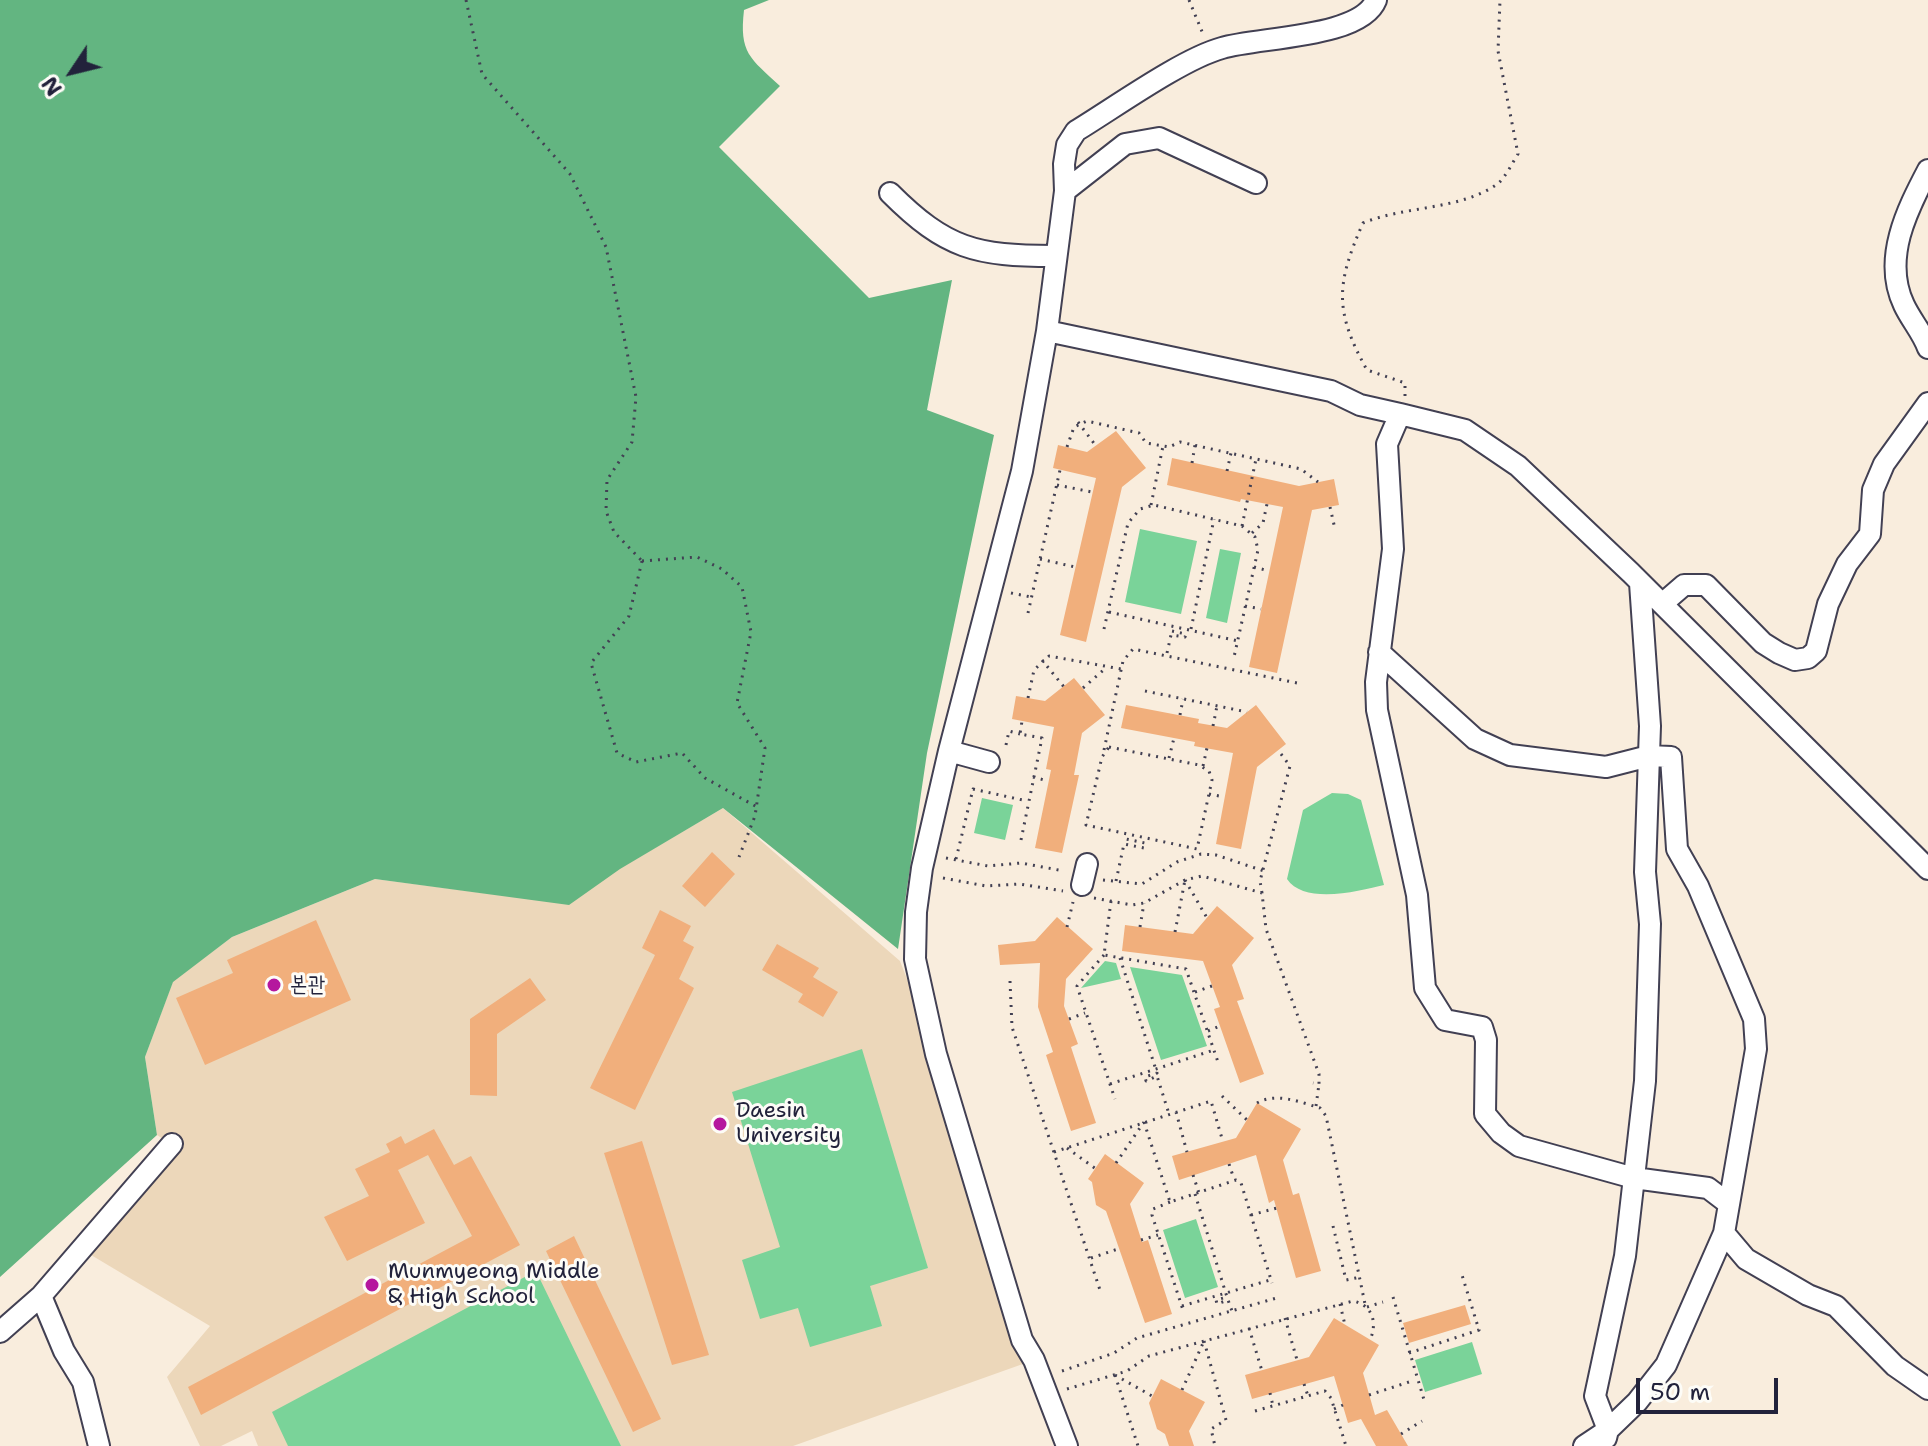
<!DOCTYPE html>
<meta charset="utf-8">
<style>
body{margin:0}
#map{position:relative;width:1928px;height:1446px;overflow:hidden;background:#f9eddd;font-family:"Shantell Sans",sans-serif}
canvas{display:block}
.north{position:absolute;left:32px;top:32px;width:80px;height:80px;-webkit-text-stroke:6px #fdfcf7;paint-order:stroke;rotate:235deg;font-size:22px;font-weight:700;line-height:32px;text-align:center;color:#22223b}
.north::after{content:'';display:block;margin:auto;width:28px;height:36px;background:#22223b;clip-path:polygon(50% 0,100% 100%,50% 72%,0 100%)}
.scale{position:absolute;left:1636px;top:1378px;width:142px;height:36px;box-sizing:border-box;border:4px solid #22223b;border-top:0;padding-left:10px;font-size:24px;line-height:28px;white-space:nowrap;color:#22223b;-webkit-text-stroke:6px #fdfcf7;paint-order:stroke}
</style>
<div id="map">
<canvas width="1928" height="1446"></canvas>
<div class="north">N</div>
<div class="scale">50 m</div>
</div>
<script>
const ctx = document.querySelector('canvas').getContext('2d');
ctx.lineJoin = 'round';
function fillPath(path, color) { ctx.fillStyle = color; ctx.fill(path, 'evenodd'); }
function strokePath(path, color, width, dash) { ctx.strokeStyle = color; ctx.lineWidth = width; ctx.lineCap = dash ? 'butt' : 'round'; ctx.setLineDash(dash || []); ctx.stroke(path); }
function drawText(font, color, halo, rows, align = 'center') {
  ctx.font = font + ' "Shantell Sans","Poor Story",sans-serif'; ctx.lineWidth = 6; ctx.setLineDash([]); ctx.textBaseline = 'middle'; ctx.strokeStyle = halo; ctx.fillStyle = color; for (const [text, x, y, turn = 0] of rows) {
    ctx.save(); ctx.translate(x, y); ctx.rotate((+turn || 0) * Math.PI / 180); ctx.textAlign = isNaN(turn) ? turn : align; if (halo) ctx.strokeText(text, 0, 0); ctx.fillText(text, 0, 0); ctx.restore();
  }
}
fillPath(new Path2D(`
 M723,808l177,153 36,93 98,306 -241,86h-535l-6,-15 -31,15h-21l-33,-69 43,-51 -129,-77 90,-105 -14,-9 -12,-78 28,-76 59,-44 143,-58 194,25 48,-34z`), '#ecd7ba');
fillPath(new Path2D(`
 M1140,529l57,12 -16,73 -56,-12z
 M1220,549l21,4 -14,70 -21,-5z
 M1332,793l16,1 13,6 23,85c-24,6 -80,20 -97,-6l16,-69z
 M982,798l31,7 -8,35 -31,-7z
 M1105,961l11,2 5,16 -40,9z
 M1130,967l52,8 25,71 -46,14z
 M862,1049l66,219 -58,18 12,40 -72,21 -12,-39 -38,11 -18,-59 38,-13 -48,-155z
 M1196,1219l22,68 -33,11 -22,-68z
 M536,1271l85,175h-333l-16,-34z
 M1472,1342l10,32 -57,18 -10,-32z`), '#7ad399');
fillPath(new Path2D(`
 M0,0h769l-25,10c-5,43 6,48 36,76l-61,61 150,151 83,-18 -25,130 67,25 -67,318 -29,196 -175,-141 -103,61 -51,36 -194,-26 -143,58 -59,45 -28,75 12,78 -157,142z`), '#63b581');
fillPath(new Path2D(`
 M1116,431l30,37 -24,19 -36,155 -26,-7 36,-157 -43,-10 5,-23 29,7z
 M1172,458l127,28 35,-7 5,26 -27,5 -35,163 -28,-6 34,-160 -42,-8 -1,3 -73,-17z
 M1074,678l31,37 -23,18 -8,42h5l-17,78 -27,-5 16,-78 -5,-1 8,-42 -42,-8 4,-23 29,5z
 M1126,705l73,14 -1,4 29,5 29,-23 30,39 -29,23 -16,82 -25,-5 17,-91 -39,-7 1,-4 -74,-14z
 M712,852l23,22 -30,33 -23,-21z
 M1217,906l37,32 -22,27 12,34 -7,2 27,73 -24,9 -26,-74 6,-2 -17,-46 -81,-10 3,-26 68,9z
 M660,910l31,16 -8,15 11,6 -15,32 15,9 -59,122 -45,-22 65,-133 -13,-7z
 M1057,917l36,32 -27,30 -2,27 14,38 -7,3 25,76 -25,8 -25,-76 7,-3 -15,-45 2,-44 -40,2 -2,-20 37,-4z
 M316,920l35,80 -146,65 -29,-67 57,-25 -6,-13z
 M777,944l42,24 -6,9 25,15 -15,25 -25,-15 5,-8 -41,-24z
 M530,978l16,22 -49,34v62l-27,-1v-76z
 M1257,1103l44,26 -18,31 10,35 6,-2 22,78 -25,7 -22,-78 -5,3 -13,-48 -77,25 -7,-24 64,-18z
 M434,1129l20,36 17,-9 49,89 -319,170 -13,-28 284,-151 -44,-81 -30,15 27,53 -78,38 -23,-44 45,-21 -14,-27 35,-17 -4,-8 15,-8 4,8z
 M642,1141l67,214 -37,10 -68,-212z
 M1105,1154l39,29 -14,21 12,38 6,-2 24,74 -27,9 -39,-112 -10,-6 -4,-23 -4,-3z
 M574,1236l87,183 -28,13 -87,-181z
 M1465,1305l6,19 -62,19 -6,-20z
 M1334,1318l45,27 -16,28 12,42 12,-5 21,36h-32l-15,-27 -13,4 -14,-47 -82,23 -7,-24 64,-18z
 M1161,1379l44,23 -16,29 5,15h-25l-4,-12 -8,-5 -8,-26z`), '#f1af7c');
const minor = new Path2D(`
 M1928,170c-21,40 -46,89 -24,135 7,15 18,27 24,43
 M1065,191l60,-47 34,-6 97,45
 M890,193c56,56 86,63 164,63
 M1047,331l284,60 29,14 40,9 -13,30 6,105 -17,133 1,28 40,185 8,93 20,32 37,7 4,13 -1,74 16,19 18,13 115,32 74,10 21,16
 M1400,414l65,16 53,36 113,107 297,296
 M1662,604l22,-19h22l57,58 16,10 16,7 13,-2 8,-7 12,-47 19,-40 23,-30 3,-44 11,-26 44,-61
 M1379,652l96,87 35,16 96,12 43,-11 22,1 6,92 21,37 56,133 2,30 -32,184 -58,132 -29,37 -29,28 -24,16
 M949,751l40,11
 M1082,885l5,-21
 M1724,1233l22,26 62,36 28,11 59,60 33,23
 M41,1296l23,55 19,31 16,64
 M0,1332l41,-36 131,-152
 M1606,1438l2,-8 -13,-34 30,-140 20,-175 5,-157 -5,-52 5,-146 -10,-143
 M1067,1446l-33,-86 -12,-20 -86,-286 -21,-95 1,-47 6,-44 27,-117 73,-280 25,-140 18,-140 -1,-27 3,-19 9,-14c38,-23 106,-72 146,-83 37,-11 139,-10 154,-48`);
strokePath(minor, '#424053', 24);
strokePath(new Path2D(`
 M466,0l16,74 88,100 36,73 30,150 -4,45 -25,38 -1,31 8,21 28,29
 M1189,0l14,34
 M1405,396v-13l-38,-13c-33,-59 -31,-86 -4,-147 41,-17 96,-13 133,-38 9,-6 16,-22 22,-31l-20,-103 2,-51
 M1078,422l18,24
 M1067,447l7,-20 13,-6 52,12 7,10 23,4 11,-5 121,27 17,13
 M1192,463l3,-18
 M1227,471l4,-18
 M1057,485l35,7
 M1151,505l12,-59
 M1330,507l5,22
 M1242,526l14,-67
 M1252,533l11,-10 4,-19
 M1040,559l35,8
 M642,561l55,-4 25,12 20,18 9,45 -14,71 28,45 -10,68 -16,41
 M642,561l-13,55 -38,47 26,90 19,9 46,-9 23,25 52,29
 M1254,567l15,4
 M1011,593l20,4
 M1245,606l16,3
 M1109,612l129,29
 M1028,613l32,-143
 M1104,629l24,-106 12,-14 14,-4 88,21 13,11 3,13 -24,107
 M1191,629l23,-110
 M1167,653l4,-18 14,2 1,-3 -14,-3 1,-5
 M1042,660l22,27
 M1083,688l24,-21
 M1145,691l102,21
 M1028,698l6,-28 15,-14 72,13
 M1180,715l3,-16
 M1213,726l4,-20
 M1006,745l3,-14 11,3
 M1109,747l90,18 10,6 3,9 -15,69 -111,-24 16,-68z
 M1104,750l19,-89 10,-12 169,35
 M1169,758l5,-20
 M1203,766l4,-18
 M1033,777l15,4
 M1209,794l15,3
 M1021,840l21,-102 -22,-4 2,-13
 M946,858l42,8 33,-3 43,8
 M956,859l17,-70 54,12
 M943,878l43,8 33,-2 44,7
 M1103,880l39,4 35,-22 24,-8 15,1 48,16
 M1185,880l22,38
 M1116,881l8,-37 20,4 1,-5 -19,-4 1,-5
 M1262,893l-2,-12 30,-115 -12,-16
 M1094,898l38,7 12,-2 41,-23 17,-4 60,17 4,36 53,145v10l-6,-1
 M1111,901l-7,54 82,14 33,96
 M1067,927l6,-25
 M1140,927l4,-24
 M1175,932l10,-52
 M1104,955l-27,31 38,113
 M1120,958l37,115 -12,4 1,4 11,-5 12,38
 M1010,981l2,46 88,263
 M1195,992l17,-6
 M1069,1019l16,-6
 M1208,1031l12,-5
 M1110,1084l104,-34
 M1222,1096l25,24
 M1257,1103c19,-11 43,-1 63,5l6,8 39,188
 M1316,1106l3,-22
 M1176,1112l11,40
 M1144,1122l26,80 66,-22 5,3 31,100
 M1067,1148l29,21
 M1054,1152l157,-51 12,41
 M1116,1163l28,-41
 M1229,1164l5,15
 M1193,1175l6,18
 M1195,1194l32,103 -11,3 1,4 11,-4 4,11
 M1170,1202l-17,7 -1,6 31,95
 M1251,1215l26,-7
 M1333,1226l13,54 15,-3
 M1141,1240l17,-5
 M1091,1258l27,-9
 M1393,1297l32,106
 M1340,1304l5,21
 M1182,1306l88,-26
 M1367,1307l16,-5
 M1285,1318l12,42
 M1249,1328l13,43
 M1204,1341l22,79 -15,9 4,17
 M1409,1353l70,-23 -17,-55
 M1062,1371l52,-18 23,-15 143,-41
 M1115,1375l23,71
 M1115,1375l37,21
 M1304,1384l4,12
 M1067,1389l60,-18 22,-15 204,-55c19,4 25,21 17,39
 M1182,1390l22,-49
 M1270,1393l3,13
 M1369,1395l40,-13
 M1334,1409l9,-4
 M1255,1411l70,-20 6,7 15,48
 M1401,1434l21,-13`), '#424053', 3, [2, 6]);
strokePath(minor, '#fff', 20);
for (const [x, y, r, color] of [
 [274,985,8,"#b5179e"],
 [720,1124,8,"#b5179e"],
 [372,1285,8,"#b5179e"]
]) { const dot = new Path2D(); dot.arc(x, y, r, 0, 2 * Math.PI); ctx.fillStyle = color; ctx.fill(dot); strokePath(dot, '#fdfcf7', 3); }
drawText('22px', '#22223b', '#fdfcf7', [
 ["본관",290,985],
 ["Daesin",736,1111],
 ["University",736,1136],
 ["Munmyeong Middle",388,1272],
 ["& High School",388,1297]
], 'left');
</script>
